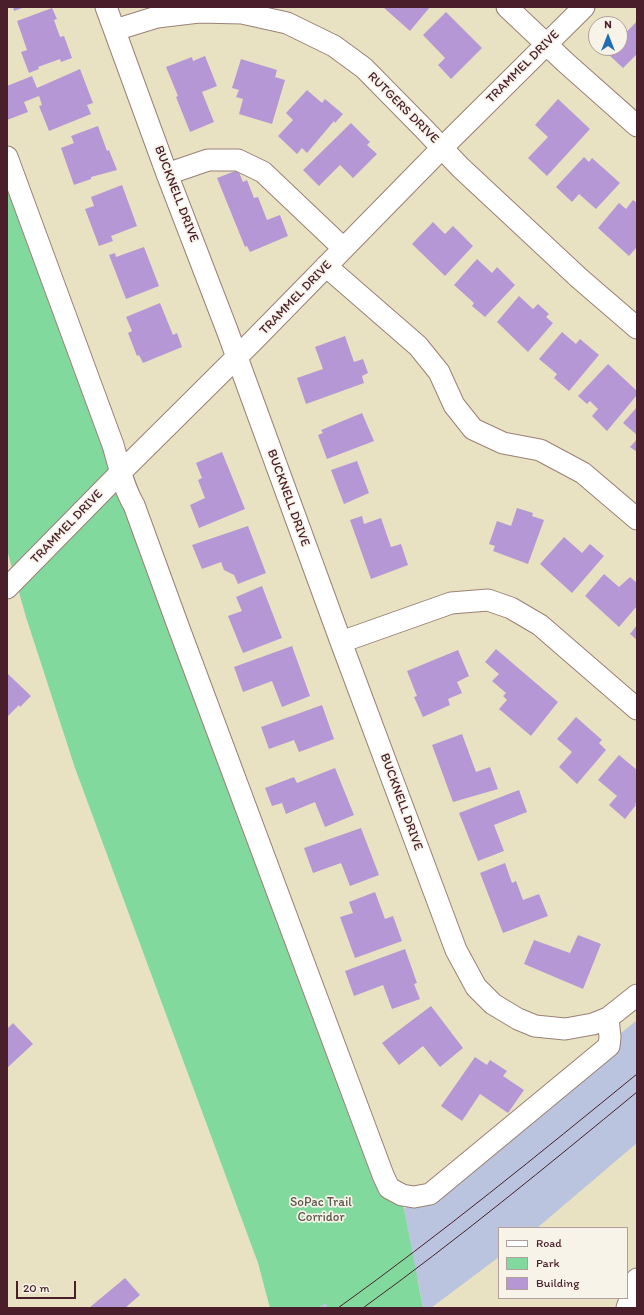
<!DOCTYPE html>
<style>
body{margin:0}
#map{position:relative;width:644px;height:1315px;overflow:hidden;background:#e9e2c2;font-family:Itim,sans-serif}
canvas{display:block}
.frame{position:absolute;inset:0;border:8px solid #4a1f2b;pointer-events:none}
.legend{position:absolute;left:498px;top:1227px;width:130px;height:72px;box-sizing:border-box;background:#f7f3e8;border:1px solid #b29e9c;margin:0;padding:5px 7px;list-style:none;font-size:12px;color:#4a1f2b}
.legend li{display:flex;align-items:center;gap:8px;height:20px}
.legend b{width:20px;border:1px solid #b29e9c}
.north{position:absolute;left:588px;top:16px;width:40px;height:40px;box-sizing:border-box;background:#f7f3e8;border:1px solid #b29e9c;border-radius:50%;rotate:0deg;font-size:11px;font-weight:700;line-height:16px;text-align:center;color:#4a1f2b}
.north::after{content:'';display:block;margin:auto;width:14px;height:18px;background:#1f6fb2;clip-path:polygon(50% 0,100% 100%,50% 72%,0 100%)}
.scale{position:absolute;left:16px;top:1281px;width:60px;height:18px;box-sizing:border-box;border:2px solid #4a1f2b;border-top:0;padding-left:5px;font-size:12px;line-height:14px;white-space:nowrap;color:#4a1f2b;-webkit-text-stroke:3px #f7f3e8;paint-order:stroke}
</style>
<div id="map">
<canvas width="644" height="1315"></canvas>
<div class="frame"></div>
<ul class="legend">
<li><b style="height:5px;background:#fff"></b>Road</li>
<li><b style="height:11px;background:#81d99e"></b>Park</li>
<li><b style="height:11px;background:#b697d5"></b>Building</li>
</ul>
<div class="north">N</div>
<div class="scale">20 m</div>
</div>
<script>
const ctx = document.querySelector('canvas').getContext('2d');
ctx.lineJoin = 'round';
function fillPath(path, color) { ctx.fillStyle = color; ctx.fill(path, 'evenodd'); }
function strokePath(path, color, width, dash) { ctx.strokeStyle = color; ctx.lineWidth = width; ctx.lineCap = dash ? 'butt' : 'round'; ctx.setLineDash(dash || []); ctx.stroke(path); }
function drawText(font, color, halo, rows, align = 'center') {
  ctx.font = font + ' Itim,sans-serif'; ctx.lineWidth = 3.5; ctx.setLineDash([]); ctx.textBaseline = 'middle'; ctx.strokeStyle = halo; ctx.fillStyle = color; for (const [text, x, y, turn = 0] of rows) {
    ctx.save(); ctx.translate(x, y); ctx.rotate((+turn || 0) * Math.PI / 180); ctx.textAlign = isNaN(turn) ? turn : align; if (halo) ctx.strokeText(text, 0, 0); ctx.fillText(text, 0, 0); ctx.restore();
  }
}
fillPath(new Path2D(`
 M637,1020v123l-100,85h-38v29l-68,51h-8l-5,-28 -41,28h-59l92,-65 -6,-34z`), '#bac4de');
fillPath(new Path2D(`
 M7,160l397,1049 19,99h-96l-1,-5 -8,5h-48l-12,-45 -183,-495 -49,-151 -19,-67z`), '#81d99e');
fillPath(new Path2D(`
 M13,7h12l-11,4z
 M383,7h47l-20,24z
 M52,8l5,11 -3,1 6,17 4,-1 8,22 -11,4 -1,-3 -22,8 1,2 -10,4 -8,-21 6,-2 -10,-29z
 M446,12l36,36 -31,31 -13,-14 7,-7 -22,-23z
 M637,21v33l-14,14 -16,-15 4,-5h9v-9z
 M205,56l12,30 -15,6 12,30 -24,10 -14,-35 2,-1 -12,-29 26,-10 1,4z
 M241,59l36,11 -2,7 10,3 -13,44 -33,-10 4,-15 -7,-2 3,-7 -7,-2z
 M80,69l13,34 -6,2 4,9 -42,17 -10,-25 3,-1 -3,-9 -15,6 4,10 -21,8v-34l25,-10 5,12z
 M307,90l15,13 3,-4 18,15 -8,9 -1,-2 -27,32 -5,-5 -5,6 -19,-18 15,-16 -7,-7z
 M558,99l32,30 -43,47 -19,-18 20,-21 -13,-12z
 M351,123l19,19 -3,3 10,9 -24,24 -13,-13 -21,21 -16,-16z
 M98,126l9,25 2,-1 8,20 -26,7v2l-17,6 -13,-37 13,-5 -3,-7z
 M584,157l5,5 3,-4 28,25 -24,26 -17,-15 -7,8 -16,-15z
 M238,170l5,12 4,-2 7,18 4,-1 9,23 13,-5 8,21 -38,16 -3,-6 -2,1 -28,-69z
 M122,185l15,41 -26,10 2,5 -14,5 -14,-37 9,-3 -3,-9z
 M633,200l4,3v44l-8,9 -31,-28 21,-25 7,6z
 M433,222l12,12 8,-8 20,20 -28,30 -33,-32z
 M144,247l15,39 -33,13 -17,-44 6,-2 1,4z
 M477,259l15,14 5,-6 18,18 -30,32 -13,-11 2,-3 -20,-18z
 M519,296l14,13 5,-5 11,10 -3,3 7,6 -25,29 -31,-30z
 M160,303l13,32 4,-2 5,14 -39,16 -4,-8 -2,1 -9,-23 4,-2 -6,-14z
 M562,332l14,12 4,-5 19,16 -30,36 -15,-13 3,-4 -18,-15z
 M345,336l9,26 9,-3 5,14 -6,3 2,7 -58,21 -9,-26 26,-9 -8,-22z
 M608,364l29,27v4l-30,36 -15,-15 6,-7 -8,-8 -3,3 -9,-8z
 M637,407v28l-14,-12z
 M362,413l12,28 -47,18 -9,-24 5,-2 -2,-3z
 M637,439v13l-7,-5z
 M222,452l23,57 -46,19 -9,-23 15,-7 -7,-18 4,-2 -6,-15z
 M357,461l12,32 -25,11 -13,-34z
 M517,508l16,5 -1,3 12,4 -16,44 -35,-13 2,-5 -6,-2 8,-23 14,5z
 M362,516l2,8 17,-6 10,29 10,-3 7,21 -37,14 -21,-59z
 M248,526l18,47 -28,11 -4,-9 -10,-5 -3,-8 -19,7 -10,-24z
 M564,537l18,16 8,-9 14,12 -32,37 -32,-29z
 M604,574l15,13 11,-10 7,6v23l-18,21 -34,-31z
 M262,586l20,52 -39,15 -15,-37 14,-5 -6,-14z
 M637,625v15l-7,-6z
 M292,646l18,50 -28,11 -10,-26 -29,11 -9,-25z
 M496,649l62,53 -27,34 -32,-27 8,-9 -4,-4 3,-3 -14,-12 7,-7 -14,-12z
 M458,650l11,26 -12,6 5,11 -14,6 2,6 -27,12 -9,-20 3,-1 -10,-25z
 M7,673l24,23 -11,11 -1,-2 -12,12z
 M322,705l12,34 -35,13 -5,-12 -25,9 -8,-22z
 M576,717l26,23 -3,3 7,7 -29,34 -18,-17 13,-15 -15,-13z
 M462,734l14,38 14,-5 8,22 -45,13 -21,-57z
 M619,755l18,15v32l-2,2 1,1 -11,14 -16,-14 8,-9 -19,-16z
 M335,768l19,47 -29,12 -10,-25 -29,12 -4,-11 -10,3 -7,-18 29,-11 3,6z
 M519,790l8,22 -33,13 10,26 -26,10 -19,-48z
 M361,828l18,47 -29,11 -9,-23 -28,10 -9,-25z
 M505,863l7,20 4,-2 7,19 16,-6 9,22 -45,17 -23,-60z
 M375,892l10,27 8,-3 9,25 -47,17 -15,-41 13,-4 -4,-11z
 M578,935l23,9 -18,45 -59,-25 10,-24 36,13z
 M405,949l12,34 -3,1 6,15 -28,10 -9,-24 -29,11 -9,-25z
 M431,1006l32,42 -23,19 -17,-21 -24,19 -17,-22z
 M13,1023l20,21 -26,24v-39z
 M475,1057l12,8 3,-5 17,11 -4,5 21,14 -16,23 -28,-19 -18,27 -21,-15z
 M125,1278l15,17 -15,13h-36z`), '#b697d5');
const minor = new Path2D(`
 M106,7l61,167 60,156 114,312 115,308 20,37 17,17 25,15 17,7 30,3 28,-5 15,-6 29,-23
 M507,7l58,55 72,64
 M115,30l42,-13 42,-5 43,1 45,10 47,23 30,22 61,62 35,37 119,111 58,50
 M7,157l106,288c6,20 10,42 21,60l43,118 206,552 6,13 13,7 12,2 16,-3 179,-148 1,-9 -2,-19
 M167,174l41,-14h30l25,12 80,76
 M326,266l92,80 21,26 15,33 19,24 30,14 37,7 43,23 54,46
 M7,588l114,-116 131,-130 190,-194 142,-141
 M341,642l110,-39 37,-3 23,8 29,17 97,84
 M627,1308l10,-29`);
strokePath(minor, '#9a8076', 23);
strokePath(minor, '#fff', 21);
strokePath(new Path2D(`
 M338,1308c103,-74 201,-154 299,-234
 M363,1308c94,-68 184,-142 274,-216`), '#4a1f2b', 1);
drawText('13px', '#4a1f2b', '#f7f3e8', [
 ["TRAMMEL DRIVE",523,67,-45],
 ["RUTGERS DRIVE",403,108,45],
 ["BUCKNELL DRIVE",176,194,69],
 ["TRAMMEL DRIVE",296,298,-46],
 ["BUCKNELL DRIVE",288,498,70],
 ["TRAMMEL DRIVE",67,527,-46],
 ["BUCKNELL DRIVE",401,802,70]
]);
drawText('13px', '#5a574e', '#f7f3e8', [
 ["SoPac Trail",321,1203],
 ["Corridor",321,1218]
]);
</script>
